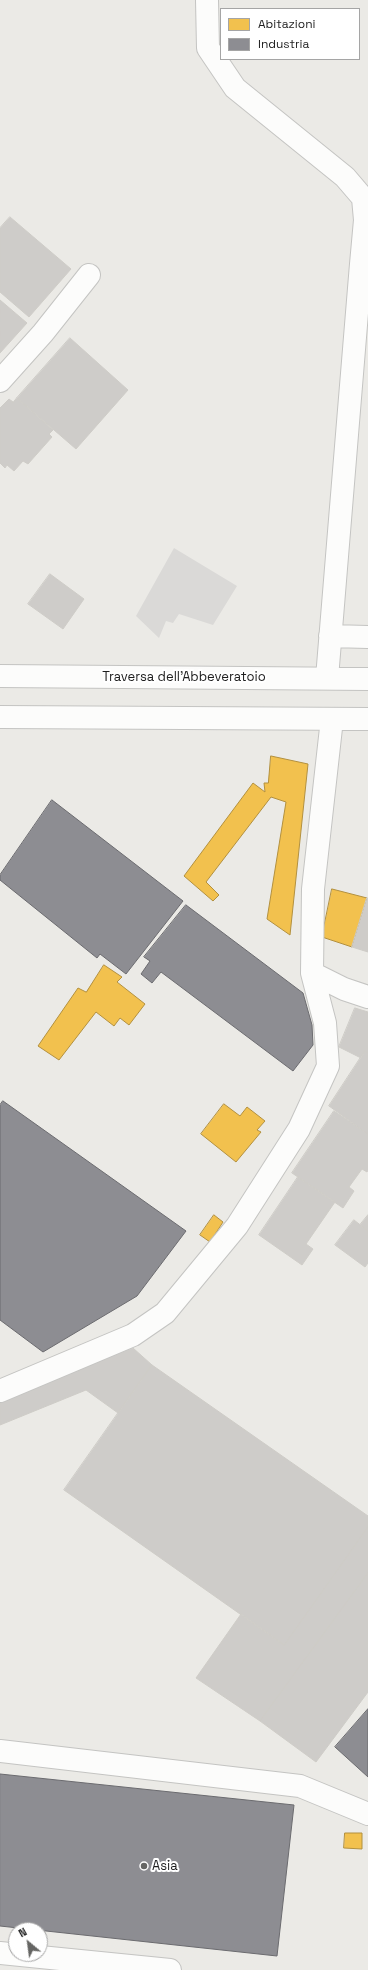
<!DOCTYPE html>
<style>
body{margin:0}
#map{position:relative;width:368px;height:1970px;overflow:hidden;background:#ebeae6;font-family:"Space Grotesk",sans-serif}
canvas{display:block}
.legend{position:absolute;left:220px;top:8px;width:140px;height:52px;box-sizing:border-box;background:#fff;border:1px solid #a5a5a5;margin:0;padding:5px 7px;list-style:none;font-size:12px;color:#1d1d1d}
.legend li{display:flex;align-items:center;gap:8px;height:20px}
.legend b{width:20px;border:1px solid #a5a5a5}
.north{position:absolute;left:8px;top:1922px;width:40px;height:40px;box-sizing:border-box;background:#fff;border:1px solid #a5a5a5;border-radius:50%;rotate:331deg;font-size:11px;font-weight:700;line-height:16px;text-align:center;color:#1d1d1d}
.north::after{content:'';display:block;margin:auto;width:14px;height:18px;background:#656563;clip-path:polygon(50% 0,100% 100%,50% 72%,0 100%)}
</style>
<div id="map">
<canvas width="368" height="1970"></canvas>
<ul class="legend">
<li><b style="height:11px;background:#f2c14e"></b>Abitazioni</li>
<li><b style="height:11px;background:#8d8d92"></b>Industria</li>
</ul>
<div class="north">N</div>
</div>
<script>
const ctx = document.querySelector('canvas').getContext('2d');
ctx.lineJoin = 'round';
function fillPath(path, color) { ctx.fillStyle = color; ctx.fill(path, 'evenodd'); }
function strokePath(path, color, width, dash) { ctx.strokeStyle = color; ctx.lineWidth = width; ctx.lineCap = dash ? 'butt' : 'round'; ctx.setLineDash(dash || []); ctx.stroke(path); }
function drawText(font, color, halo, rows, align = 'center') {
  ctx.font = font + ' "Space Grotesk",sans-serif'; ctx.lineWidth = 4; ctx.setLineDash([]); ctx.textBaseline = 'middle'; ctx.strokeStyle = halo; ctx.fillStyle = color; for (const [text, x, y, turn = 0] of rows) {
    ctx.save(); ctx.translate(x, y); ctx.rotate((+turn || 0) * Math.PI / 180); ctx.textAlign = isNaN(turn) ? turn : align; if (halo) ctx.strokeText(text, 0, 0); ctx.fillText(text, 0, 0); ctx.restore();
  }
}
fillPath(new Path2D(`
 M174,548l63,38 -24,39 -34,-11 -6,9 -7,-2 -7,17 -23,-22z`), '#dad9d7');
const homes = new Path2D(`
 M271,756l37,8 -18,171 -23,-16 19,-117 -15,-5 -65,85 13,13 -6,6 -29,-25 69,-93 12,9 -1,-9h4z
 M332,889l35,9 -15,49 -30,-10z
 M104,965l18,12 -5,5 28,22 -16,21 -9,-7 -6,8 -18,-14 -37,48 -21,-14 40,-58 8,4z
 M224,1104l16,12 7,-9 18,14 -8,9 4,2 -25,30 -35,-28z
 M214,1215l9,7 -13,20 -10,-7z
 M345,1833h17v16l-18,-1z`);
fillPath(homes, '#f2c14e');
strokePath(homes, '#b2903f', 1);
const industry = new Path2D(`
 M52,800l131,101 -57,73 -26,-20 -3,4 -97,-78v-5z
 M186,905l117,88 9,32 1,20 -20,26 -132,-99 -9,11 -11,-9 9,-13 -6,-4z
 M3,1101l183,130 -49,65 -94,56 -43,-32v-215z
 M368,1709v68l-33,-30z
 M0,1774l294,31 -17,151 -277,-30z`);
fillPath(industry, '#8d8d92');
strokePath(industry, '#6b6b6f', 1);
const building = new Path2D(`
 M10,217l61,52 -42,48 -29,-25v-64z
 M0,300l27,23 -27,30z
 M70,338l58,52 -52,59 -59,-51z
 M17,398l36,32 -4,4 3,3 -24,27 -5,-3 -9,10 -7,-6 -2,3 -5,-5v-55l9,-9 4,3z
 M50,574l34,25 -21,30 -35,-25z
 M367,898h1v54l-16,-5z
 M355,1008l13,4v41l-3,-2 -4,7 -22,-11z
 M365,1051l3,2v81l-39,-28z
 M334,1111l34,23v36l-1,2 -5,-3 -13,18 5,4 -11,17 -51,-35z
 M298,1177l37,25 -29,42 7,5 -11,16 -43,-30z
 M368,1215v16l-8,-6z
 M354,1220l14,11v32l-3,4 -30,-22z
 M133,1348l19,17 -34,48 -32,-23 -86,35v-27z
 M152,1365l216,151v11l-84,118 -220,-155z
 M368,1527v46l-108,148 -64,-43 45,-64 43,31z
 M368,1573v119l-52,70 -56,-41z`);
fillPath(building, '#ceccc9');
strokePath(building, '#ceccc7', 1);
const minor = new Path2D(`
 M207,0l1,48 27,40 110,89 18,21 2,22 -4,44 -34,414
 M0,381l43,-48 46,-58
 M330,636l38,1
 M0,676l368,3
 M0,717l368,2
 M312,973l32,16 24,8
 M0,1391l133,-56 32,-22 72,-87 62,-97 29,-63 -3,-43 -13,-50 1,-84 19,-170
 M0,1751l300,35 68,28
 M0,1953l170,17`);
strokePath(minor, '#c4c4c2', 24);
strokePath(minor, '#fcfcfb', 22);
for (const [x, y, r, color] of [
 [144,1866,4,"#656563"]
]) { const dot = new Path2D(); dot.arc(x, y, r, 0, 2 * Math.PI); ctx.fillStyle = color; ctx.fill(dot); strokePath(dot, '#fff', 1.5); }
drawText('13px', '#1d1d1d', '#fff', [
 ["Traversa dell'Abbeveratoio",184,677]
]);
drawText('13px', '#1d1d1d', '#fff', [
 ["Asia",152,1866]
], 'left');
</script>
